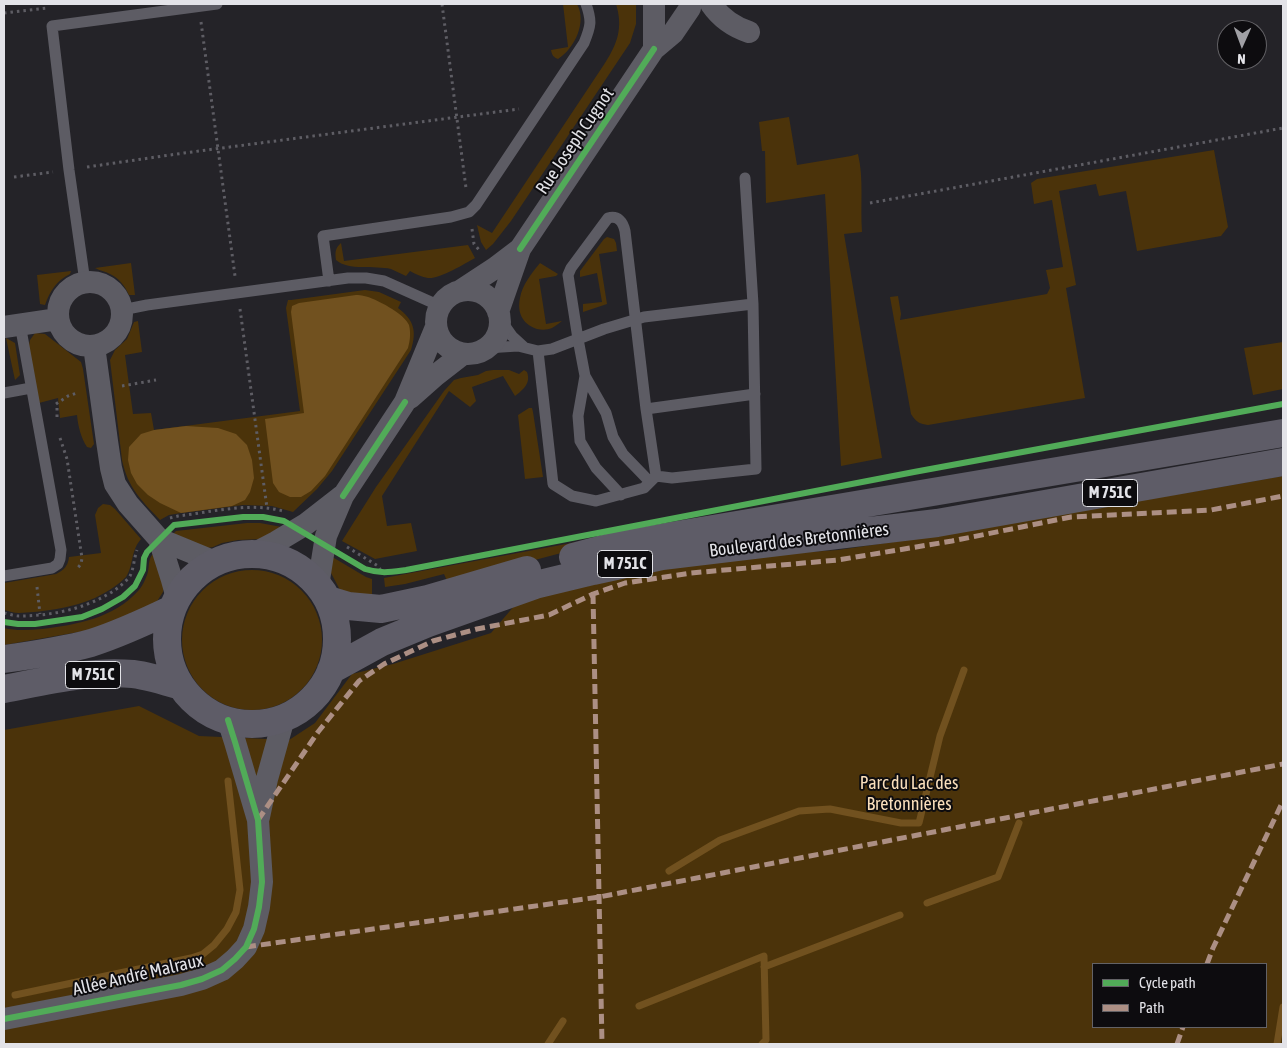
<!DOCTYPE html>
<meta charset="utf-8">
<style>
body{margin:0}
#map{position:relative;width:1287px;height:1048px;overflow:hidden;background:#242328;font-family:"Asap Condensed",sans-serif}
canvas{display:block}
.frame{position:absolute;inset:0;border:5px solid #e3e3e8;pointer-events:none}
.legend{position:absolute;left:1092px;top:963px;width:175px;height:65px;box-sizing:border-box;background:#0d0c0f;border:1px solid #636266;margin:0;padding:6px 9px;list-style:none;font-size:15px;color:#e3e3e8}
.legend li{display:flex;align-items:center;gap:10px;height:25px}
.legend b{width:25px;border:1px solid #636266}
.north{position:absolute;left:1217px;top:20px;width:50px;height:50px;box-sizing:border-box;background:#0d0c0f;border:1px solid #636266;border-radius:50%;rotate:182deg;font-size:14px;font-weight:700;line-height:20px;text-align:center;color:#e3e3e8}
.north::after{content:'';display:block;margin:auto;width:18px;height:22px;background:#a0a0a5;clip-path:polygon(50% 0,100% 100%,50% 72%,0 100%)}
</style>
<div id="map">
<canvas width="1287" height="1048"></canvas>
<div class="frame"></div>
<ul class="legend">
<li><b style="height:6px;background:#51ab58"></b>Cycle path</li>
<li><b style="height:6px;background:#ac8f84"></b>Path</li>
</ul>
<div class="north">N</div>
</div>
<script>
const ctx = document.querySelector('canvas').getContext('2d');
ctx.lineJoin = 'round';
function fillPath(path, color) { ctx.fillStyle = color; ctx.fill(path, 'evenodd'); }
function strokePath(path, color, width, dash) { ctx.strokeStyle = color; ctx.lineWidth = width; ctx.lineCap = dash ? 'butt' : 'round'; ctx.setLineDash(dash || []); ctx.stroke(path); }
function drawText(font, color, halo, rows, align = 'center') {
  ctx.font = font + ' "Asap Condensed",sans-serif'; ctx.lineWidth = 4; ctx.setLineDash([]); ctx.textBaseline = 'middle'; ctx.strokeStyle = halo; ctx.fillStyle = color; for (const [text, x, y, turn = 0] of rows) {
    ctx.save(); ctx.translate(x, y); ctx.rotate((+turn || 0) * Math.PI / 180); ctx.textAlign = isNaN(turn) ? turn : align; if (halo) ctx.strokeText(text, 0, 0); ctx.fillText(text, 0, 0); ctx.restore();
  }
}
fillPath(new Path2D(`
 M563,4h14c10,18 -2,44 -19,55 -5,-2 -6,-4 -7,-9l17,-3z
 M616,4h20v20l-6,19 -119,178 -18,23 -7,6 -5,-8 -4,-17 15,8 113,-170c13,-20 18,-36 11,-59z
 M789,117l8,48 54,-9 7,-2c6,25 2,52 4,78l-18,2 38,224 -41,8 -16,-272 -59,9 -1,-52h-3l-3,-29z
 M1214,150l14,77 -7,9 -84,15 -11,-60 -27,5 -3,-12 -37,7 17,94 -10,3 19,110 -157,27c-8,-1 -12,-3 -17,-11l-21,-117 8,-1 3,18 -1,6 147,-26 3,-6 -4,-18 17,-3 -11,-67 -18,4 -3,-21 6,-4z
 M607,237l7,2 2,4 1,8 -18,3 8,50 -24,8v-8l19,-2 -5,-29 -17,4v-6l24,-32z
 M341,243l3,18 124,-16 7,13c-11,6 -35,21 -47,20 -6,-1 -13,-4 -18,-7l-4,5c-5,-2 -10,-5 -15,-7 -16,-4 -43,2 -55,-9 -1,-7 -1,-12 5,-17z
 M131,263l4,32h-6c-4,-9 -10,-17 -19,-21 -5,-3 -10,-3 -15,-6z
 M540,263l18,11 -2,2 -17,3 7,45 16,-3c-3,2 -6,5 -10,7 -5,2 -10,2 -15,1 -15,-5 -20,-17 -17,-31 2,-13 12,-25 20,-35z
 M71,271l-1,3c-14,7 -20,17 -25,31l-5,-1 -3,-29z
 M365,290l14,2 22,10 -3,6c16,12 19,23 13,42l-79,121 -15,18 -24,23 -21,-6 -29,-1 -62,8 -12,2 -9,5c-19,-20 -32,-32 -38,-60l-12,-100 5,-10 12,-11 7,-17 4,-1 4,31 -17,3 8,59 18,-1 3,17 146,-19 -14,-103 2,-8h3z
 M35,333l10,1 36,28 2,7 11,75 -3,4 -4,-1c-6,-9 -9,-21 -10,-32l-17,3 -2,-20 -19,5 -11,-53 2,-10z
 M6,338l9,5 5,32 -5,5z
 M1283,342v47l-30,6 -9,-47z
 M493,370h16l10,4 5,-4 3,2c4,11 -3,17 -12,24l-12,-20 -31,11 4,14 -6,6 -21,-16 -67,105 5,30 24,-3 6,28 -42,8 -33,-18 34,-54 68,-96 10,-11 7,-2 17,-3 8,-4z
 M529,408h3l1,4 10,65 -18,2 -7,-64z
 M1283,476v568h-1279v-314l135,-24 60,30 90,4 26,-17 37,-49 41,-10 98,-31 24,-28 94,-30 159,-20 70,-5 110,-16 119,-22 137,-22zM1093,964h173v63h-173z
 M103,504l7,1 5,4 26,30c-11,13 -7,26 -15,38 -4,4 -8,7 -12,10 -24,17 -51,22 -80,25 -5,0 -10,1 -15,1 -5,0 -10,-2 -15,-3v-27l52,-9c8,-4 12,-8 13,-17l32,-4 -6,-38 3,-7z
 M247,523h13l27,5 -26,11 -23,1 -16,3 -9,4 -11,2 -29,-15 3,-3z
 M598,538l1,5 -151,40 -4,-9 -39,10 -20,3 -1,-9z
 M154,553l10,33 -1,6 -9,14 -35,19 -115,20v-17c12,3 25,2 38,1 34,-4 72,-11 96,-38 4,-4 7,-11 9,-16 3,-8 0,-16 7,-22z
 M329,555l37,22 6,2v22l-32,-11 -9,-17z
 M182 640a70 70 0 1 1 140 0a70 70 0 1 1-140 0Z`), '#4b330a');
fillPath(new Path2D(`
 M356,295c3,0 5,0 8,1 11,2 41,18 45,29 2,8 1,16 -1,23l-83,128 -14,15 -10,6h-11l-11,-5 -6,-9 -8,-64 39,-6 -13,-101 1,-6 7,-3z
 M186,426l32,2 18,6 11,11 5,15 2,18 -4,14 -5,8 -13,6 -51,7 -21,-10 -12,-8 -11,-11 -6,-11 -3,-13 1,-13 12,-13 13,-4z`), '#71511f');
strokePath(new Path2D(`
 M669,871l51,-31 79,-29 31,-2 71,14h18l21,-87 24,-66
 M927,903l71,-26 21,-54
 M764,967l136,-52
 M15,995l176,-37 12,-4 11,-9 13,-16 9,-17 4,-22 -12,-109
 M639,1006l125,-50 2,84 -4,4
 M548,1044l15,-23
 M1277,1044l6,-37`), '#71511f', 7);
strokePath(new Path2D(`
 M442,4l24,184
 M4,13l44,-5
 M201,22l34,254
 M87,167l97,-14 335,-44
 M14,177l39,-5
 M870,203l413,-75
 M472,229l2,15 6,7
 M240,309l27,199
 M122,386l34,-6
 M56,404l12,-8 9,-3
 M57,417v-14
 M60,438l7,21 15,99 -1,6 -5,6
 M170,518l8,-2c34,-4 71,-14 105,-5
 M347,547l31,19 2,3v4
 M37,587l3,27
 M4,613c5,1 10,3 15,3 34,0 72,-8 100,-29 4,-3 8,-7 11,-11 4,-8 4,-18 7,-26`), '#5e5d64', 3, [2.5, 4]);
strokePath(new Path2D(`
 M329,281l-6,-45 128,-19 18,-5 7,-7 108,-162c7,-17 8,-22 2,-39
 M85,282l-16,-112 -17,-144 165,-22
 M122,310l25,-5 201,-27h18l18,3 56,25
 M500,319l12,17 12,11
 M486,348l32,-2 20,5 14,-2 52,-20 40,-12 109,-13
 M538,351l15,133 19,12 24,5 48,-13 12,-12
 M585,376l21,37 7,24 10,17 27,28
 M4,393l27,-5
 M646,409l109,-15
 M621,495l-25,-27 -16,-27 -2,-25 7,-40 -7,-37 -10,-64 3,-7 37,-50c10,-3 15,4 17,13l21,178 10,67 16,2 84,-9 -3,-165 -8,-126
 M4,576l48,-8 6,-4 2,-5 1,-9 -41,-226`), '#5d5c64', 11);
strokePath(new Path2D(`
 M654,4v45l19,-16 17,-25
 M711,4c9,13 23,23 38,28
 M520,249l134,-200
 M58 314a32 32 0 1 1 64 0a32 32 0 1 1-64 0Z
 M436 322a32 32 0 1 1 64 0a32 32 0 1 1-64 0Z
 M460,291l35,-23 25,-19 -22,63
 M4,327l54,-8
 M94,346l13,95 4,27 4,16 13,20 31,35 56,23
 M410,398l26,-23 27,-21
 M159,539l13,41 5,18
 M253,554l23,-12 30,-18 36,-28
 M318,586l8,-50 17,-40 62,-94 31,-75
 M259,817l8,-38 17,-61
 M4,1019l177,-34 21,-6 20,-9 13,-11 11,-12 8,-18 5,-22 3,-25 -4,-62 -23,-78 -7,-22`), '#5d5c64', 22);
strokePath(new Path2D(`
 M167 639a85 85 0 1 1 170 0a85 85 0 1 1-170 0Z
 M573,557l45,-12 665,-112
 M328,600l20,6 33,3 47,-10 99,-29
 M4,659c29,-4 58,-8 87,-16 28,-9 54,-21 81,-34
 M331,670l51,-28 46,-19 107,-38 58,-14 69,-15 275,-33 346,-61
 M4,689c42,-8 86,-19 129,-15 16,2 32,7 48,12`), '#5e5c67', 28);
strokePath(new Path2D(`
 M593,594l9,450
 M258,820l60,-88 41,-51 25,-17 49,-23 44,-12 72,-14 44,-21 32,-11 66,-10 147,-13 114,-19 119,-24 140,-7 72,-14
 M246,947l353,-50 684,-133
 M1207,964l6,-16 70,-147
 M1177,1044l6,-17`), '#ac8f84', 5, [10, 5]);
strokePath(new Path2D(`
 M520,249l134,-200
 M343,496l62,-94
 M4,622l14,2h17l47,-7 20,-8 21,-12 12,-11 8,-16 1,-12 3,-6 27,-27 69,-8h20l21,4 81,48c16,5 26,3 41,1l508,-98 369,-68
 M4,1019l177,-34 21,-6 20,-9 13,-11 11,-12 8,-18 5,-22 3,-25 -4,-62 -23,-78 -7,-22`), '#51ab58', 6);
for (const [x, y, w] of [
 [1110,493,55],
 [625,564,55],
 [93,675,55]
]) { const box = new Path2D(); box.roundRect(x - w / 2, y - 13.5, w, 27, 4); ctx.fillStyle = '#0d0c0f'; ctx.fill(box); strokePath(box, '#e3e3e8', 1); }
drawText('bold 16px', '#e3e3e8', null, [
 ["M 751C",1110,493],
 ["M 751C",625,564],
 ["M 751C",93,675]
]);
drawText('18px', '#e3e3e8', '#0d0c0f', [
 ["Rue Joseph Cugnot",575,141,-56],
 ["Boulevard des Bretonnières",799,540,-7],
 ["Allée André Malraux",138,975,-13]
]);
drawText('18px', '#fadfbc', '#0d0c0f', [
 ["Parc du Lac des",909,783],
 ["Bretonnières",909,804]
]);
</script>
